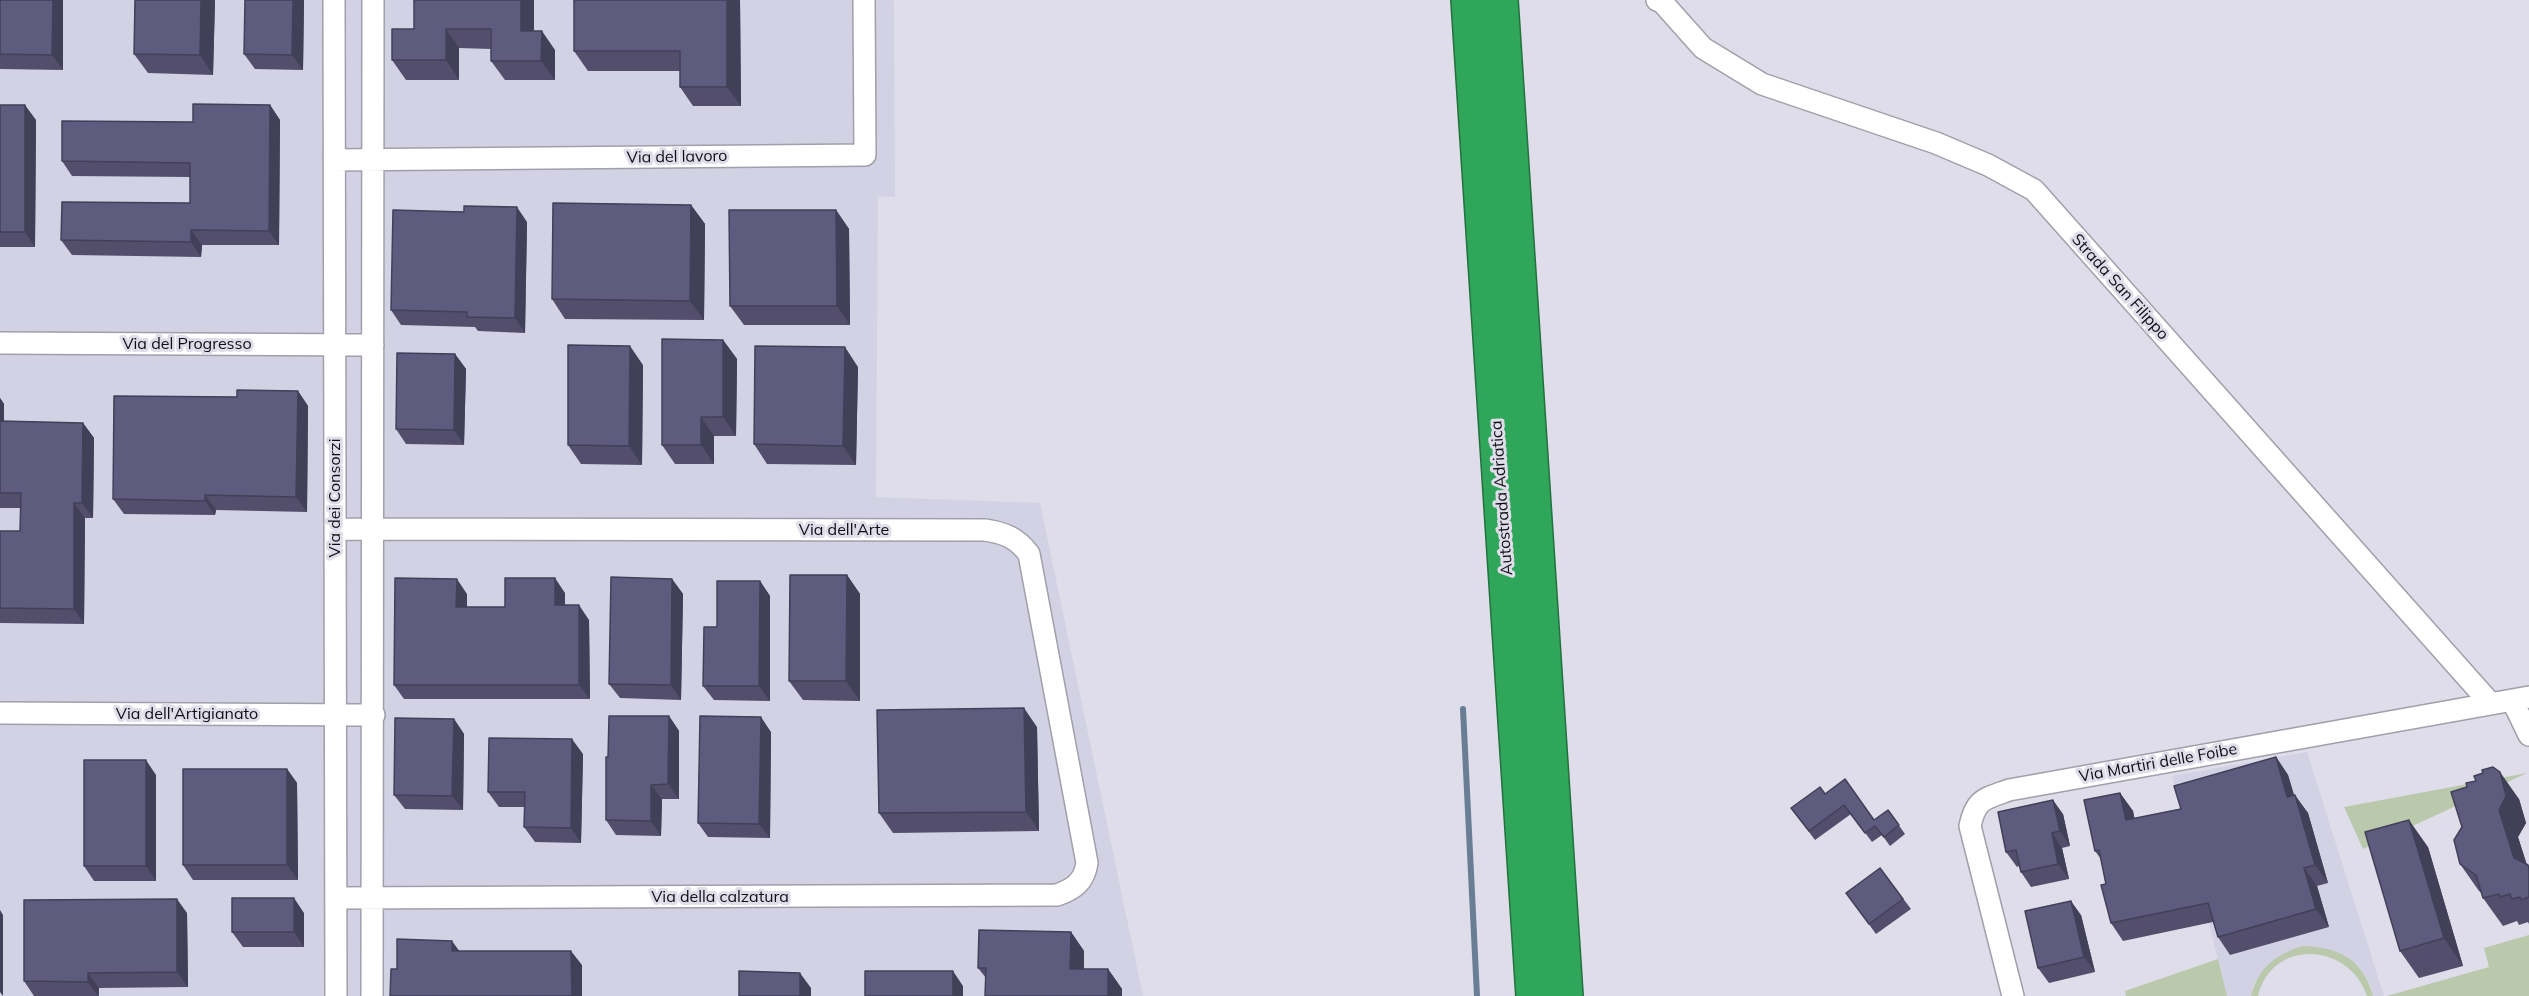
<!DOCTYPE html>
<style>
body{margin:0}
canvas{display:block;background:#dedde9}
</style>
<canvas width="2529" height="996"></canvas>
<script>
const ctx = document.querySelector('canvas').getContext('2d');
ctx.lineJoin = 'round';
function fillPath(path, color) { ctx.fillStyle = color; ctx.fill(path, 'evenodd'); }
function strokePath(path, color, width, dash) { ctx.strokeStyle = color; ctx.lineWidth = width; ctx.lineCap = dash ? 'butt' : 'round'; ctx.setLineDash(dash || []); ctx.stroke(path); }
function drawText(font, color, halo, rows, align = 'center') {
  ctx.font = font + ' Mulish,sans-serif'; ctx.lineWidth = 6; ctx.setLineDash([]); ctx.textBaseline = 'middle'; ctx.strokeStyle = halo; ctx.fillStyle = color; for (const [text, x, y, turn = 0] of rows) {
    ctx.save(); ctx.translate(x, y); ctx.rotate((+turn || 0) * Math.PI / 180); ctx.textAlign = isNaN(turn) ? turn : align; if (halo) ctx.strokeText(text, 0, 0); ctx.fillText(text, 0, 0); ctx.restore();
  }
}
fillPath(new Path2D(`
 M0,0h894l1,197 -17,-1 -2,301 164,6 103,493h-1143z
 M2307,752l77,244h-11l-3,-13 -11,-17 -57,-20 -48,36 -3,14h-24l-55,-220z`), '#d3d2e5');
fillPath(new Path2D(`
 M2527,773l-164,76 -19,-42z
 M2529,935v61h-142l102,-29 -5,-19z
 M2302,946c36,1 62,13 71,50h-6c-18,-54 -95,-58 -109,0h-7c7,-28 24,-41 51,-50z
 M2218,959l9,37h-101l-1,-5z`), '#bac9ab');
strokePath(new Path2D(`
 M1463,709l14,287`), '#697e95', 6);
const minor = new Path2D(`
 M334,0l2,996
 M1657,0l5,2 41,46 59,36 174,59 52,22 46,25 457,514
 M334,160l531,-5 -1,-155
 M0,343l373,2
 M335,529l650,1c20,3 32,8 44,24l58,309c-3,19 -13,26 -30,32l-721,3
 M2512,700l17,35
 M0,713l374,2
 M372,996l1,-996
 M2013,996l-43,-170c6,-28 15,-27 39,-36l520,-93`);
const motorway = new Path2D(`
 M1468,0l65,996
 M1501,0l65,996`);
strokePath(minor, '#a09faa', 24);
strokePath(motorway, '#247140', 36);
strokePath(minor, '#fff', 21);
strokePath(motorway, '#2fa659', 33);
fillPath(new Path2D(`
 M0,0h63v70l-63,-1z
 M135,0h80l-2,75 -65,-2 -14,-19z
 M304,0l-1,70 -48,-1 -11,-15z
 M414,0l120,31 21,19v30h-50l-14,-19v-12l-32,-1v32h-53l-14,-20 22,-31z
 M740,0l1,106h-48l-13,-19v-16h-92l-14,-20z
 M0,105l36,15 -1,127h-35z
 M270,105l10,15 -1,125h-77l-1,12 -129,-2 -11,-15 129,-37v-26l-118,-1 -10,-15 131,-39z
 M691,205l14,19 -1,96 -139,-1 -13,-20z
 M836,210l13,19 1,96h-106l-14,-19z
 M527,222l-2,111 -47,-2 -3,-4 -74,-2 -10,-15z
 M723,340l14,19 -1,77h-22v28h-39l-13,-19z
 M455,354l11,15 -2,76 -58,-1 -10,-15z
 M643,365l-1,100 -61,-1 -13,-19z
 M858,367l-2,98 -89,-1 -13,-20z
 M298,391l10,15 -1,106 -91,-2 -1,5 -91,-1 -11,-15 124,-102z
 M0,398l4,6v17l79,2 11,15 -1,80h-8l-1,106 -84,-1v-92h20v-23h-20z
 M847,575l13,19v107l-57,-1 -14,-19z
 M672,579l11,15 -2,106 -61,-2 -11,-14z
 M760,581l10,15v105l-56,-1 -11,-14 14,-59z
 M565,593v12l24,15 1,79h-186l-10,-14 73,-91v13h38z
 M669,716l10,15v68h-17l-1,37 -45,-1 -10,-15 2,-63z
 M454,719l10,15 -1,76 -58,-1 -11,-14z
 M1037,727l2,104 -146,2 -14,-20z
 M771,732l-1,106 -62,-1 -10,-14z
 M583,754l-2,89 -46,-1 -11,-15 1,-20h-26l-11,-15z
 M2276,757l12,18 6,20 14,18 20,70 -11,3 12,41 -99,28 -12,-18 -5,-15 -90,19 -12,-18 -5,-39 -5,-25 -6,-8 25,-58 13,18 1,8 47,-10z
 M287,769l10,14 1,97h-105l-10,-15z
 M2483,773l36,26 7,24 -8,14 9,28 2,2v57l-1,-2 -9,3 -2,-4 -14,5 -20,-28 -1,-5 -3,-2 -19,-27 2,-37 5,-40 9,-6z
 M156,775v106h-62l-10,-15z
 M1825,794l49,26 14,-10 17,24 -15,12 -8,-11 -10,7 -21,-28 -36,26 -24,-32z
 M2063,814l7,32 -8,2 7,31 -38,8 -10,-15 -2,-6 -2,1 -11,-15z
 M2428,847l35,119 -44,12 -19,-27z
 M1880,868l31,41 -35,25 -30,-41z
 M187,913l1,74 -89,1v8h-65l-10,-15z
 M304,913v34h-61l-11,-15z
 M2081,915l14,57 -46,11 -11,-15z
 M1071,932l13,19v18h24l14,20 -136,-11 -8,-10z`), '#524e6c');
fillPath(new Path2D(`
 M53,0h10v70l-11,-15z
 M201,0h14l-2,75 -13,-20z
 M293,0h11l-1,70 -11,-15z
 M521,0h13v50l-13,-19z
 M727,0h13l1,106 -14,-19z
 M446,29l13,19v32l-13,-20z
 M542,31l13,19v30l-14,-19z
 M25,105l11,15 -1,127 -10,-15z
 M270,105l10,15 -1,125 -10,-14z
 M691,205l14,19 -1,96 -14,-19z
 M517,207l10,15 -2,111 -10,-15z
 M836,210l13,19 1,96 -13,-19z
 M191,230l11,15 -1,12 -10,-15z
 M723,340l14,19 -1,77 -13,-19z
 M630,346l13,19 -1,100 -13,-19z
 M845,347l13,20 -2,98 -13,-19z
 M455,354l11,15 -2,76 -10,-15z
 M298,391l10,15 -1,106 -11,-15z
 M0,398l4,6v32l-4,-6z
 M701,417l13,19v28l-13,-19z
 M83,423l11,15 -1,80 -11,-15z
 M205,495l11,15 -1,5 -10,-14z
 M74,503l11,15 -1,106 -10,-15z
 M847,575l13,19v107l-14,-20z
 M555,578l10,15v27l-10,-15z
 M457,579l10,15v28l-11,-15z
 M672,579l11,15 -2,106 -10,-15z
 M760,581l10,15v105l-11,-15z
 M579,605l10,15 1,79 -11,-14z
 M1024,708l13,19 2,104 -13,-19z
 M669,716l10,15v68l-11,-15z
 M761,717l10,15 -1,106 -11,-14z
 M454,719l10,15 -1,76 -11,-14z
 M572,739l11,15 -2,89 -10,-15z
 M2276,757l12,18 12,40 -13,-18z
 M146,760l10,15v106l-10,-15z
 M287,769l10,14 1,97 -11,-15z
 M2500,772l19,27 7,24 -8,14 11,35 -15,-14 -15,-48z
 M651,785l11,14 -1,37 -10,-15z
 M2120,793l13,18 6,28 -13,-19z
 M2295,795l13,18 20,70 -13,-18z
 M2053,800l10,14 7,32 -10,-15z
 M2409,820l19,27 35,119 -19,-28z
 M2052,833l10,15 7,31 -11,-15z
 M2304,868l13,18 12,41 -13,-18z
 M294,898l10,15v34l-10,-15z
 M177,899l10,14 1,74 -11,-15z
 M2071,901l10,14 14,57 -11,-15z
 M0,910l3,5v81l-3,-4z
 M1071,932l13,19v37l-14,-19z
 M452,941l11,15 -11,-5z
 M571,951l11,14v31h-10z
 M1108,969l14,20v7h-14z
 M953,971l10,15v10h-10z
 M88,973l11,15 -1,8 -10,-14z
 M800,973l11,15v8h-11z`), '#424058');
const building = new Path2D(`
 M0,0h53l-1,55 -52,-1z
 M135,0h66l-1,55 -66,-1z
 M245,0h48l-1,55 -48,-1z
 M414,0h107v31h21l-1,30h-50v-32h-45v31h-54v-31h22z
 M574,0h153v87h-47v-36h-106z
 M193,104l77,1 -1,126 -78,-1v12l-130,-2 1,-38 128,1v-40l-128,-2v-40l131,1z
 M0,105h25v127h-25z
 M553,203l138,2 -1,96 -138,-2z
 M464,206l53,1 -2,111 -48,-1v-5l-76,-2 2,-100 71,2z
 M729,210h107l1,96h-107z
 M662,339l61,1v77h-22v28h-39z
 M568,345l62,1 -1,100 -61,-1z
 M755,346l90,1 -2,99 -89,-2z
 M397,353l58,1 -1,76 -58,-1z
 M237,390l61,1 -2,106 -91,-2v6l-92,-2 1,-103 123,1z
 M0,421l83,2 -1,80h-8v106l-74,-1v-77h20l1,-38h-21z
 M790,575h57l-1,106h-57z
 M611,577l61,2 -1,106 -62,-1z
 M395,578l62,1 -1,28h49v-29h50v27h24v80h-185z
 M717,581h43l-1,105h-56l1,-59h13z
 M1024,708l2,104 -147,1 -2,-103z
 M609,716h60l-1,68 -17,1v36l-45,-1v-63h2z
 M700,716l61,1 -2,107 -61,-1z
 M395,718l59,1 -2,77 -58,-1z
 M489,738l83,1 -1,89 -47,-1 1,-35h-37z
 M2276,757l11,40 8,-2 20,70 -11,3 12,41 -98,28 -10,-34 -97,20 -10,-38 5,-1 -7,-34 -4,1 -11,-51 36,-7 6,27 55,-11 -7,-23z
 M84,760h62v106h-62z
 M2493,767l7,5 6,24 -7,14 15,48 14,7 1,4v28l-8,3 -1,-3 -8,2 -2,-5 -10,3 -1,-3 -16,4 -7,-23 -16,-11 -6,-24 8,-13 -11,-35 16,-5 -1,-4 10,-2 -2,-5 9,-3 -1,-3z
 M183,769h104v96h-104z
 M1845,779l29,41 14,-10 11,15 -15,12 -9,-11 -10,7 -21,-28 -35,26 -18,-23 29,-21 5,7z
 M2053,800l7,31 -8,2 6,31 -37,8 -5,-22 -10,2 -8,-40z
 M2409,820l35,118 -44,13 -35,-119z
 M1880,868l23,31 -34,25 -23,-31z
 M232,898h62v34h-62z
 M177,899v73l-89,1v9l-64,-1v-81z
 M2071,901l13,56 -46,11 -13,-57z
 M979,930l92,2 -1,37h38v27h-123l1,-28h-8z
 M397,939l55,2v10h119l1,45h-182l1,-27h6z
 M739,971l61,2v23h-61z
 M865,971h88v25h-88z`);
fillPath(building, '#5f5b7e');
strokePath(building, '#424058', 1.5);
drawText('16px', '#0f0f13', '#dedde9', [
 ["Via del lavoro",677,157,-1],
 ["Strada San Filippo",2120,287,48],
 ["Via del Progresso",187,344],
 ["Via dei Consorzi",335,498,-90],
 ["Autostrada Adriatica",1502,498,-94],
 ["Via dell'Arte",844,530],
 ["Via dell'Artigianato",187,714],
 ["Via Martiri delle Foibe",2158,763,-10],
 ["Via della calzatura",720,897]
]);
</script>
